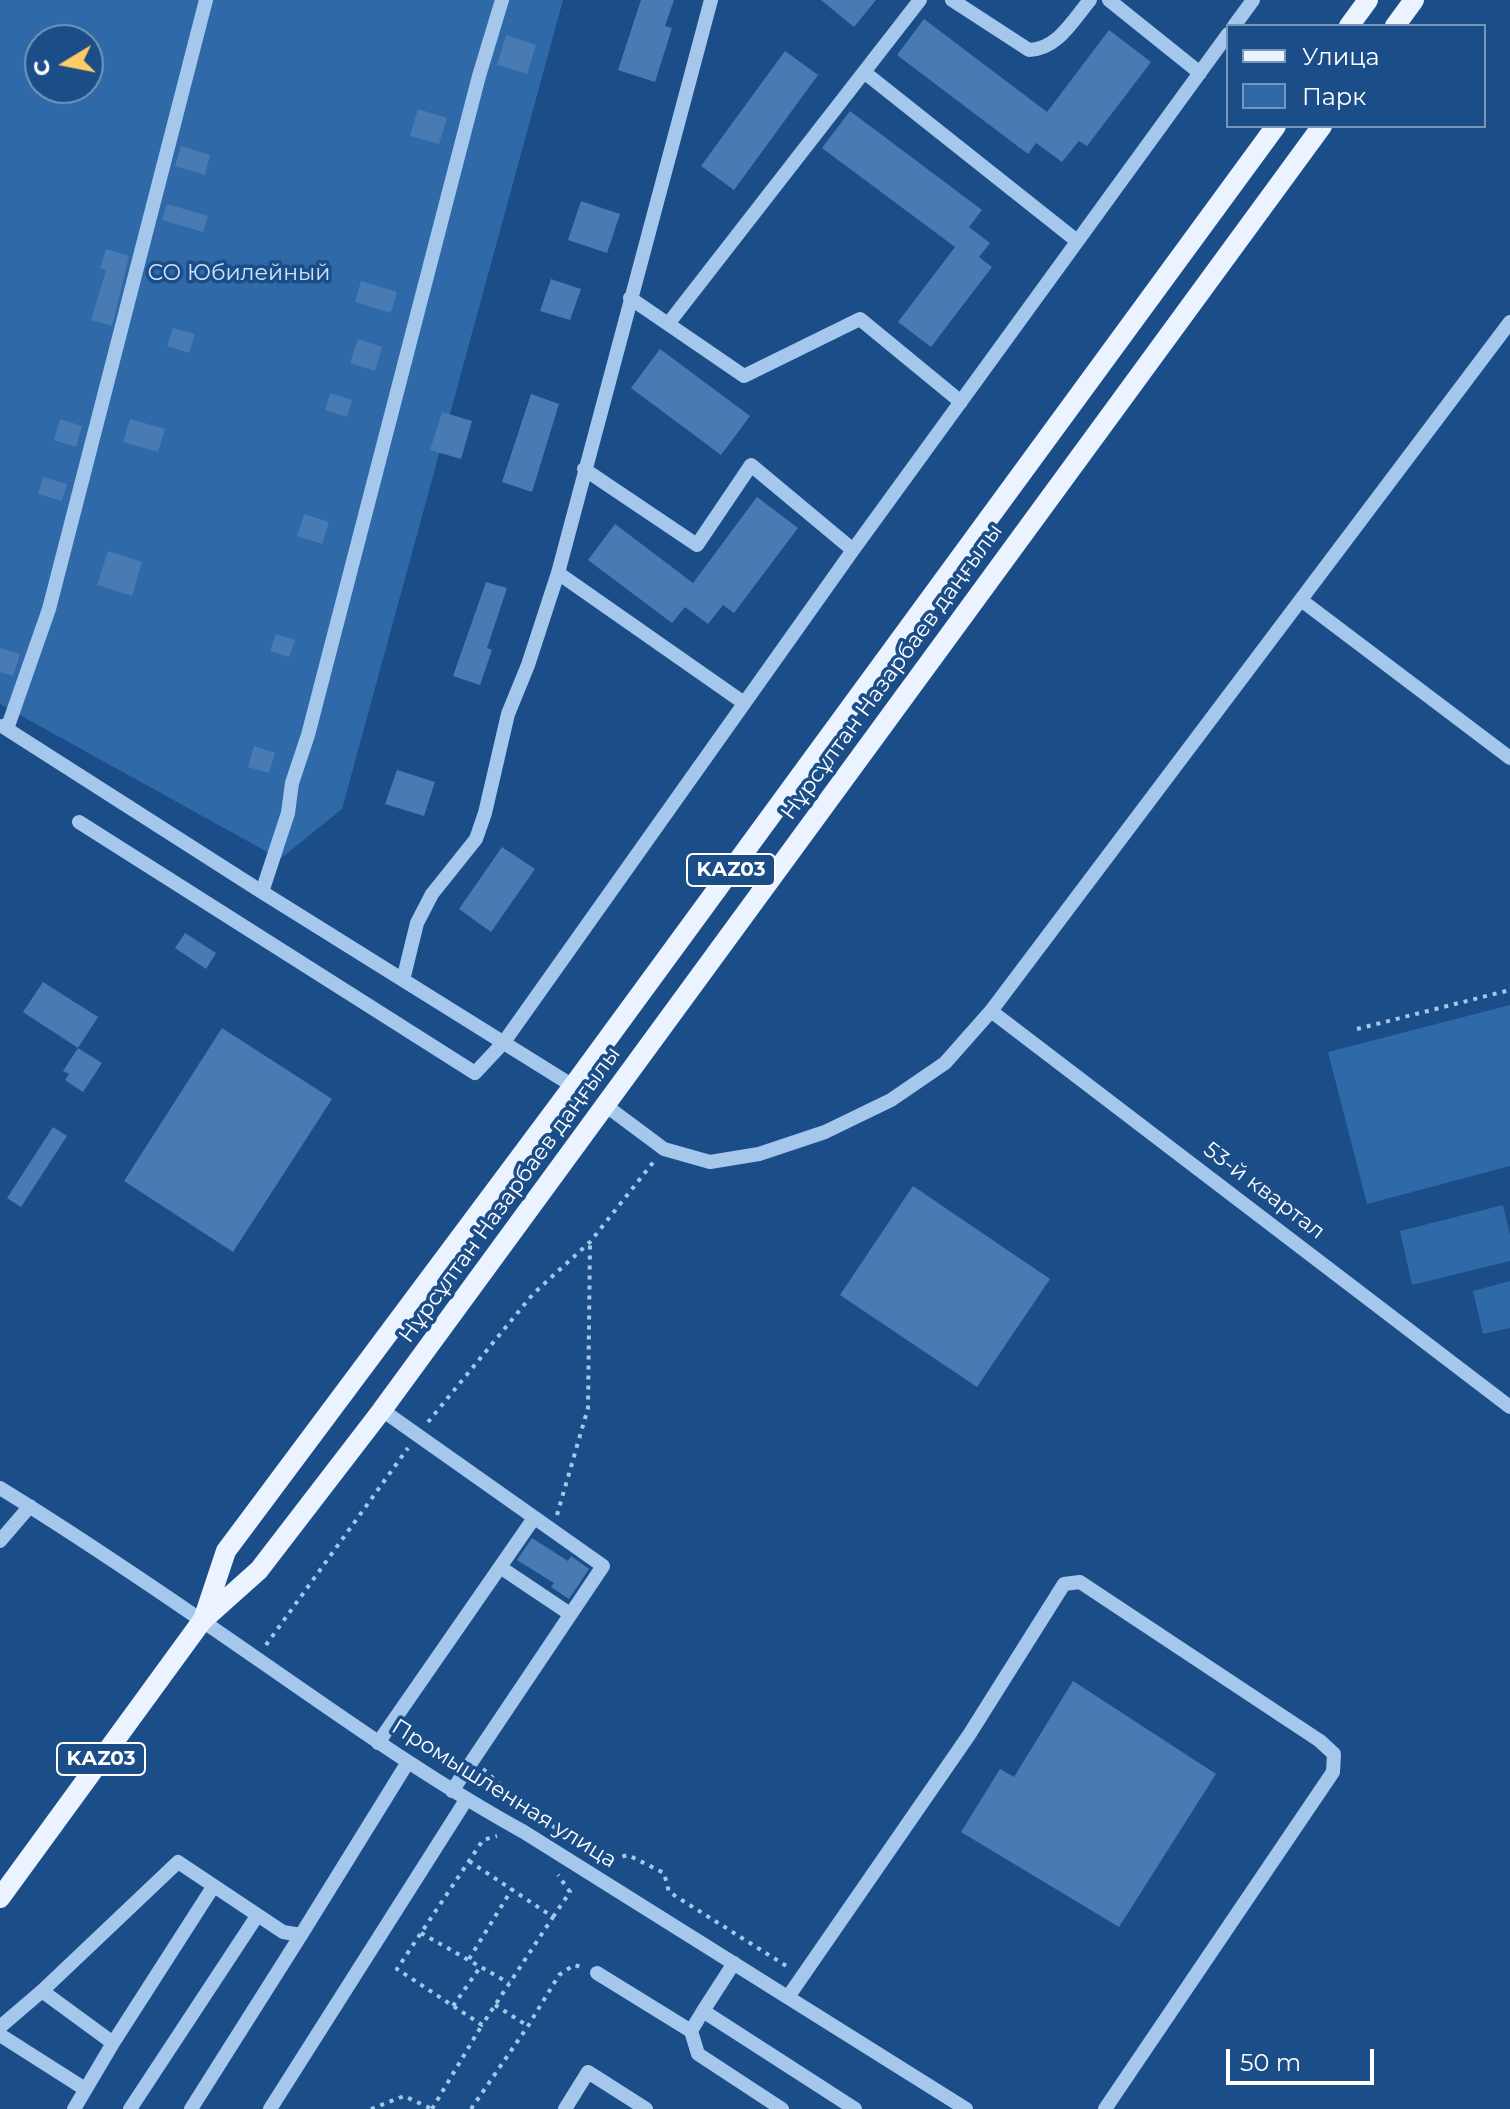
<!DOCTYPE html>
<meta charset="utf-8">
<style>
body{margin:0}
#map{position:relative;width:1510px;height:2109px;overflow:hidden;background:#1b4e89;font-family:Montserrat,sans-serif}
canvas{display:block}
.legend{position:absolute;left:1226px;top:24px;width:260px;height:104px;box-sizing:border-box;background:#1b4e89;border:2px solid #7695b8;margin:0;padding:10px 14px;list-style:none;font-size:24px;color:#fff}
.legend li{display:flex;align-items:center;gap:16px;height:40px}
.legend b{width:40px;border:2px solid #7695b8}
.north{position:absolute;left:24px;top:24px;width:80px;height:80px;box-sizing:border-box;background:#1b4e89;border:2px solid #7695b8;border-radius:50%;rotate:260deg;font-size:22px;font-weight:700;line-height:32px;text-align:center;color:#fff}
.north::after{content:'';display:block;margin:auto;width:28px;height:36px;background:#fdcc62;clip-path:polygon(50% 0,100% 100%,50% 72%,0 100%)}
.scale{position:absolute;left:1226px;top:2049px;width:148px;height:36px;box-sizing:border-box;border:4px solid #fff;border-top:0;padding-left:10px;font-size:24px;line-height:28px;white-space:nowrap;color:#fff;-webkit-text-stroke:6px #1b4e89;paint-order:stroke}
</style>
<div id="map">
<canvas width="1510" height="2109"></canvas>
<ul class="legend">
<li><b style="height:10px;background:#eaf3ff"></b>Улица</li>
<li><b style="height:22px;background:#2f69a7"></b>Парк</li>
</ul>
<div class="north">С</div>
<div class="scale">50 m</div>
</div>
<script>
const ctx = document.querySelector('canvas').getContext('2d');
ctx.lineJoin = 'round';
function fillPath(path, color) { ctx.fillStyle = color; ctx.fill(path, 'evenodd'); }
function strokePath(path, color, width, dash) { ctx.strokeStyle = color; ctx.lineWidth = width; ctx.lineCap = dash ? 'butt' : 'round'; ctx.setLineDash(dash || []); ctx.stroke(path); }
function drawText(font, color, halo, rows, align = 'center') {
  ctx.font = font + ' Montserrat,sans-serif'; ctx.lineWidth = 7; ctx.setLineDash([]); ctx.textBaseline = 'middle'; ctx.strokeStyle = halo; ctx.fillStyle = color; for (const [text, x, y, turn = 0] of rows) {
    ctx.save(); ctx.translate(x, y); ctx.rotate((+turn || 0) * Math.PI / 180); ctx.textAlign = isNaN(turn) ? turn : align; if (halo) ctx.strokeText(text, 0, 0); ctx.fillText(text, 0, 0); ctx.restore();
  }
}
fillPath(new Path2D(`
 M0,0h563l-221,809 -62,50 -280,-155zM40,40h48v48h-48z
 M1510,1005v161l-143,38 -39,-152z
 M1503,1205l7,30v26l-98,24 -12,-54z
 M1510,1281v47l-27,6 -10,-43z`), '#2f69a7');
fillPath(new Path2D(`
 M641,0h33l-9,26 7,2 -17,54 -37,-12z
 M821,0h55l-22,27z
 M924,19l123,93 62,-82 42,32 -64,84 -8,-5 -17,21 -26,-19 -8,11 -131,-99z
 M506,35l30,10 -9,29 -30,-9z
 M785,51l33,24 -84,115 -33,-24z
 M418,109l29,9 -8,26 -29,-8z
 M850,111l132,99 -13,17 21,16 -11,14 13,10 -61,80 -33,-25 57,-75 -133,-99z
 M181,146l29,9 -5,20 -30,-9z
 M581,201l39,13 -13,39 -39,-13z
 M167,204l41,12 -5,16 -41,-12z
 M106,249l23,7 -17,70 -21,-6 15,-50 -6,-2z
 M551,279l30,10 -11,31 -30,-9z
 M361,281l36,11 -6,21 -36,-11z
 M173,328l22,6 -6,19 -22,-7z
 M358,339l24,8 -7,24 -25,-8z
 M660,349l90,67 -29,39 -90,-67z
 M330,393l22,7 -5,17 -22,-7z
 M531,394l28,10 -27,88 -30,-10z
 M442,412l30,9 -11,38 -31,-9z
 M60,419l22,7 -6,21 -22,-7z
 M130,419l35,10 -7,23 -35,-10z
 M43,477l24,7 -5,17 -24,-7z
 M757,497l41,31 -64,85 -11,-8 -15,19 -23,-17 -13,16 -84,-63 27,-36 78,59z
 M304,514l25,8 -7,22 -25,-8z
 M108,551l34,11 -10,34 -35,-11z
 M486,582l21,6 -20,60 5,2 -12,35 -27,-9z
 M276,634l19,6 -6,17 -19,-6z
 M0,648l20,6 -7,22 -13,-4z
 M254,746l21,7 -6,20 -21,-6z
 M397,770l38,12 -11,34 -39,-12z
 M502,847l33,22 -44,63 -32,-23z
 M185,933l31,20 -10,16 -31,-21z
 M43,982l55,35 -20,31 -55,-36z
 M222,1028l110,71 -99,153 -109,-71z
 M78,1048l24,15 -19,29 -18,-12 4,-6 -6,-3z
 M53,1127l14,9 -46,71 -14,-9z
 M913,1186l137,93 -73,108 -137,-92z
 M532,1538l36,23 3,-5 18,13 -20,30 -18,-12 3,-4 -37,-23z
 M1073,1681l143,93 -97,153 -158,-95 39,-63 14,8z`), '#487bb3');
strokePath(new Path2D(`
 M1357,1029l153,-39
 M428,1422l105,-128 57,-52 65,-82
 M557,1515l31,-107 2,-166
 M266,1645l142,-197
 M483,1769l51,46 75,45 19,-5 36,18 5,19 119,75
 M469,1861l84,56 -71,108 -85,-56 86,-129 14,-4
 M553,1917l17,-25 -12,-17
 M421,1933l88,50
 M469,1959l43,-70
 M495,2005l33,21
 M453,2006l28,-40
 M371,2109l33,-13 28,13
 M432,2109l50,-84
 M471,2109l57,-83 31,-51 15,-10 7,2`), '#a5c7ec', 4, [4, 6]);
strokePath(new Path2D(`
 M952,0l77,50c29,-1 44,-30 61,-50
 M1109,0l91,73
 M1234,26l19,-26
 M864,72l213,169
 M630,298l114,78 116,-57 101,83
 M668,324l252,-324
 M584,469l113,76 54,-80 102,85
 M558,573l186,130
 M1301,600l209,158
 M2,726l260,166 311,194
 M7,729l42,-120 157,-609
 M79,822l396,251 29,-31 349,-492 375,-516
 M262,892l26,-79 4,-30 16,-48 171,-659 23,-76
 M403,980l14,-57 15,-29 44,-55 9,-26 23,-99 20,-49 30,-92 153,-573
 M991,1011l519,396
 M605,1105l59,44 46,13 49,-8 66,-22 66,-32 54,-37 46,-52 519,-689
 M382,1410l221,156 -151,225
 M0,1488c88,54 174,113 259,172 87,60 172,121 265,172l442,277
 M0,1541l30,-35
 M500,1567l70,47
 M378,1743l156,-225
 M734,1963l-31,48 152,98
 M597,1973l94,58
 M42,1991l71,52
 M788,1997l181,-262 95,-151 16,-2 240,159 14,13 -1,18 -228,337
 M703,2011l-12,20 7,23 84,55
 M0,2027l42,-36 136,-129 105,70 18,3 107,-173
 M0,2035l85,54
 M74,2109l39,-66 100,-156
 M130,2109l127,-193
 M191,2109l110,-174
 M270,2109l196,-309
 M565,2109l23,-37 58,37`), '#a5c7ec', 14);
strokePath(new Path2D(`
 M1349,26l19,-26
 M1395,26l19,-26
 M204,1617l22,-66 347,-465 703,-960
 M0,1898l202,-277 57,-51 123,-160 940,-1284`), '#eaf3ff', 20);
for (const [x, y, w] of [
 [731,870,88],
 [101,1759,88]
]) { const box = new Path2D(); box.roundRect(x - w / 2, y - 16, w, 32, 6); ctx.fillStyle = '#1b4e89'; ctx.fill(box); strokePath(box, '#fff', 2); }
drawText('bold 20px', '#fff', null, [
 ["KАZ03",731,870],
 ["KАZ03",101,1759]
]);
drawText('22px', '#cae1f9', '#1b4e89', [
 ["СО Юбилейный",239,274]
]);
drawText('22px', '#fff', '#1b4e89', [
 ["Нұрсұлтан Назарбаев даңғылы",892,672,-54],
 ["53-й квартал",1264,1191,37],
 ["Нұрсұлтан Назарбаев даңғылы",510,1195,-54],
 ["Промышленная улица",504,1794,32]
]);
</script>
